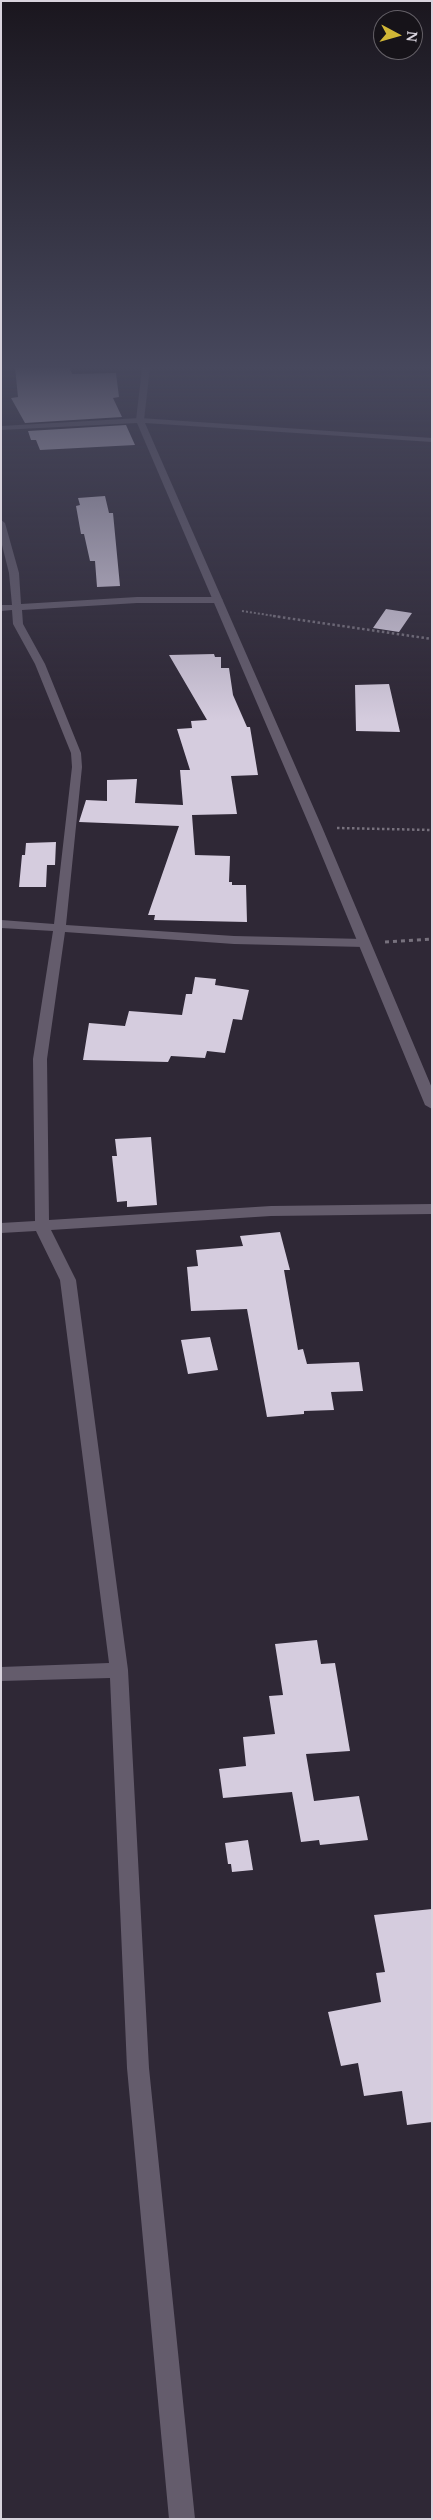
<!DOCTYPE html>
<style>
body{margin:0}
#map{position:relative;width:433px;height:2520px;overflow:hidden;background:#2f2836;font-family:"Noto Serif",serif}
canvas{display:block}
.frame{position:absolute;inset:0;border:2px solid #d8d3dd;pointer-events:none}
.north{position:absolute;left:373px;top:10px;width:50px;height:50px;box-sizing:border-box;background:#161319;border:1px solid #646067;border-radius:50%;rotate:96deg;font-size:14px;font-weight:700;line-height:20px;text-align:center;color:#d8d3dd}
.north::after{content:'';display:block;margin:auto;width:18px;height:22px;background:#d1b736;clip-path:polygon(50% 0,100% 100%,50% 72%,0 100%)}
</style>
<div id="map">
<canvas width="433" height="2520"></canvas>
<div class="frame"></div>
<div class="north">N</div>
</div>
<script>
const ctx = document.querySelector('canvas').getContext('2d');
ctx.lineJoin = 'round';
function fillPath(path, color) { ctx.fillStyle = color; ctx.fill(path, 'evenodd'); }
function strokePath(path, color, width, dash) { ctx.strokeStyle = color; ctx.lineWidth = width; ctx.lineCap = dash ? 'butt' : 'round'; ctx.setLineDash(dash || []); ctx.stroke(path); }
fillPath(new Path2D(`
 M15,368h55l2,6 44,-1 3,24 -6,1 9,19 -97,6 -14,-25 7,-1z
 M126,425l9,20 -95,5 -4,-10h-5l-3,-9z
 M105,496l4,17h4l7,73 -23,1 -2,-26h-5l-6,-27h-3l-5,-28 4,-1 -2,-7z
 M386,609l26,4 -13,19 -26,-4z
 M214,654l1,3h6v11h8l4,27 14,32h3l8,48 -27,1 6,38 -45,1 3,40 35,1 -1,26h3v3h14l1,37 -93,-2 1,-5h-7l31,-89 -100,-4 7,-22 21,1v-21l30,-1 -2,24 48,2 -3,-35h10l-13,-41 15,-1 -1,-7 16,-1 -38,-65z
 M389,684l11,48 -44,-1 -1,-46z
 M56,842l-1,23h-8l-1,22h-27l3,-32h3l1,-12z
 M195,977l21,2 -1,6 34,5 -7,30 -9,-1 -8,34 -18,-2 -2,7 -34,-2 -3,6 -85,-2 6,-37 36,3 4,-15 53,4 4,-21h6z
 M151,1137l6,68 -30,2v-6l-10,1 -5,-46h5l-2,-17z
 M280,1232l10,38h-6l14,80 5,-1 4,15 52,-2 4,29 -32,1 3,18 -30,1v3l-37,3 -20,-108 -56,2 -4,-44 11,-1 -2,-16 47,-4 -3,-10z
 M210,1337l8,33 -30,4 -7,-34z
 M317,1640l4,24 14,-1 15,88 -44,3 8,47 45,-5 9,44 -48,5 -1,-5 -18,2 -9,-50 -69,6 -4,-29 27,-3 -3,-29 32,-3 -6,-38 14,-1 -8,-51z
 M248,1840l5,30 -21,2 -1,-8h-3l-3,-21z
 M432,1909v213l-25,3 -5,-34 -38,5 -6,-33 -17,3 -13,-54 53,-10 -5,-29 9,-1 -11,-57z`), '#d5ccde');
strokePath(new Path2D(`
 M242,611l39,6`), '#77717d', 2, [2, 2]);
strokePath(new Path2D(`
 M273,616l159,23
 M337,828l95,2`), '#77717d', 2.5, [2.5, 2.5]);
strokePath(new Path2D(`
 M385,942l47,-3`), '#77717d', 3, [4, 4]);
fillPath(new Path2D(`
 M142,368h8l-6,52 -4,2 -4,-2z
 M1,520l4,3 14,50 2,31 116,-7h81l5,3 -5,3h-81l-115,7 1,14 22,40 36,89 1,14 -16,158 168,11 130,3 6,4 -6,4 -130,-3 -169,-12 -18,127 2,161 222,-14 161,-2v10l-161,2 -220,14 25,50 52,390 21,398 46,451h-26l-42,-451 -17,-390 -109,3v-14l108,-4 -49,-383 -24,-49 -35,2v-10l34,-2 -2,-162 20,-128 -52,-3v-8l53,4 18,-157 -1,-14 -36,-89 -22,-40 -1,-14 -11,1v-6h11l-3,-32 -8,-32z`), '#645c6c');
fillPath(new Path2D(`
 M140,418l292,20v4l-287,-19 177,404 110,261v21l-7,-4 -115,-278 -173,-404 -136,7v-4z`), '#645c6c');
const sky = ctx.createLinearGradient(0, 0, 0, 721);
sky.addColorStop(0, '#1a161e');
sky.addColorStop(0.51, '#47485d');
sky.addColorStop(1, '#47485d00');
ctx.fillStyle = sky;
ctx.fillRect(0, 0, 433, 721);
</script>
